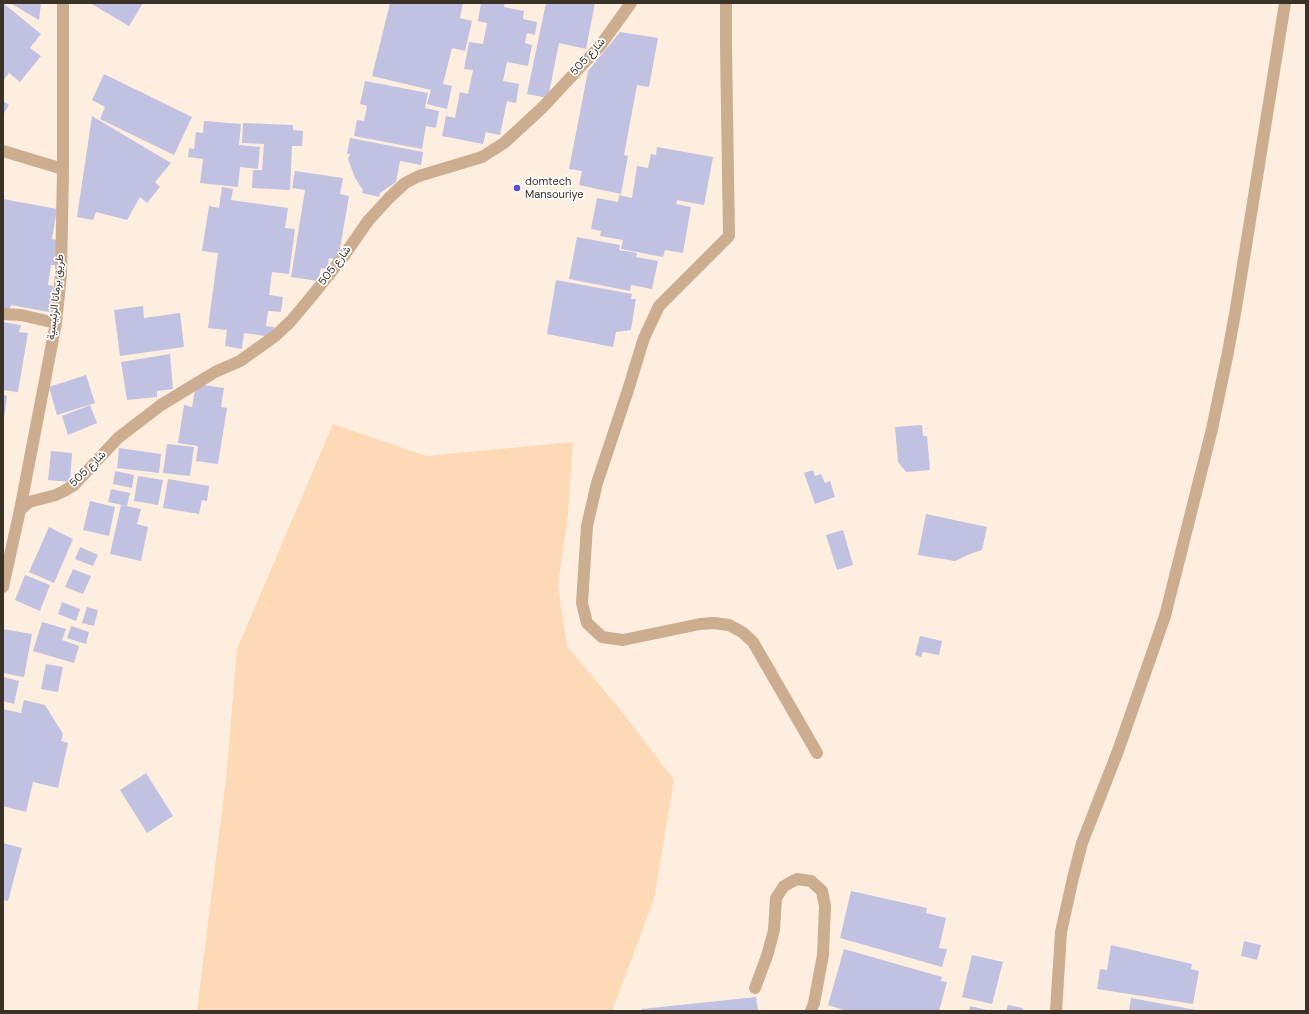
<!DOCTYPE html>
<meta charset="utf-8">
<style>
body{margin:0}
#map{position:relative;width:1309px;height:1014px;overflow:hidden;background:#fdeedf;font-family:"DM Sans",sans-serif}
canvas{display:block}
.frame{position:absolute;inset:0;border:4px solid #3a3127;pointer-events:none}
</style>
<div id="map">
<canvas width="1309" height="1014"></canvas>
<div class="frame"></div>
</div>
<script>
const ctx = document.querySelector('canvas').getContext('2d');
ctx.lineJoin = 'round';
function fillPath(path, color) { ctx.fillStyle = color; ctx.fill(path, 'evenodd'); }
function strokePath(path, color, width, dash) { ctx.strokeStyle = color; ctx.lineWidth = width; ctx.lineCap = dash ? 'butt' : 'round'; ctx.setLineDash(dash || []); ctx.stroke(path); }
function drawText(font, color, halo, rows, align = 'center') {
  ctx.font = font + ' "DM Sans",Vazirmatn,sans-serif'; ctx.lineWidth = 3.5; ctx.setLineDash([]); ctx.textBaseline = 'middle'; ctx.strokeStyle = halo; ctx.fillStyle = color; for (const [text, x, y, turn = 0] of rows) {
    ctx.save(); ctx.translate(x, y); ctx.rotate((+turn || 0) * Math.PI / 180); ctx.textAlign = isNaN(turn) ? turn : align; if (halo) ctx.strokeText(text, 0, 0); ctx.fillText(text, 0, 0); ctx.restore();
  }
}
fillPath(new Path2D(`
 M333,424l93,32 147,-14 -5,73 -10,70 9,61 55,66 52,68 -20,119 -42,112h-415l29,-232 11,-130z`), '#fed9b6');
fillPath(new Path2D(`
 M3,3l38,31 -11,14 11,8 -21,26 -11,-9 -6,8z
 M10,3h31l-2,17z
 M90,3h53l-14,23z
 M390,3h73l-3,15 12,3 -7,30 -13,-3 -9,36 9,2 -5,23 -20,-5 4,-14 -59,-14z
 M481,3h24l-1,4 20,4 -1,8 14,3 -2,13 -8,-2 -2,10 7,2 -4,21 -21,-4 -4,19 16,3 -3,19 -9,-2 -7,34 -14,-3 -3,12 -41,-8 4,-20 9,2 5,-26 8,2 5,-24 -9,-1 5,-27 14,2 4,-21 -9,-2z
 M546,3h49l-9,46 -27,-6 -11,55 -21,-4z
 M620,32l38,6 -9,49 -12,-2 -13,70 4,1 -7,38 -42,-9 3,-14 -13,-2 19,-98z
 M104,74l88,43 -18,38 -74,-36 5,-12 -13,-7z
 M365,81l63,12 -3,15 14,3 -3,17 -10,-2 -4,23 -68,-13 3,-16 7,1 3,-15 -7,-2z
 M3,101l6,4 -6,10z
 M92,116l79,47 -16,19 5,5 -13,16 -7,-6 -13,23 -31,-8 -3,8 -16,-3z
 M204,121l37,3 -2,21 21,2 -2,22 -18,-2 -2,20 -38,-4 3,-24 -15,-2 1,-9 5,1 2,-17 7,1z
 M243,123l50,2v5l10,1 -1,15h-10l-2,44 -38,-2 1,-18h9l2,-26 -22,-1z
 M350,138l73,14 -2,13 -21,-4 -4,21 -16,11 -1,4 -17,-4 1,-3 -8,-12 -7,-19 2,-5h-3z
 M657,147l56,10 -9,48 -27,-5 -1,4 15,3 -8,46 -18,-3 -2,7 -42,-8 2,-9 -23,-4 1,-5 -10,-2 6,-31 21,4 1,-7 13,3 5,-32 11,2 3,-14 5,1z
 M295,171l48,7 -3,16 9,2 -11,64 -9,-2 -1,11 -7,-1 -3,13 -27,-4 14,-87 -13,-2z
 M222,187l11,2 -2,11 57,8 -3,20 10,1 -6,45 -17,-2 -3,23 14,2 -2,15 -13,-1 -2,15 8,1 -1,10 -29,-4 -2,16 -17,-3 2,-16 -19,-2 10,-75 -16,-2 7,-45 10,2z
 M3,199l54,10 -5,30 7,2 -4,24h-4l-3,20 5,1 -4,26 -38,-7 -2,6 -6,-2z
 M577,237l43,8 -1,5 18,3 -1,4 22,4 -6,28 -21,-4 -1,6 -61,-12z
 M556,280l76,14 -1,5h5l-5,31 -15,2 -3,15 -66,-13z
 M143,306l1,12 36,-5 4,34 -64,9 -6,-46z
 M3,322l18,3 -2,7 9,1 -10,59 -15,-2z
 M170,354l3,35 -16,2v6l-30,3 -6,-38z
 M86,375l9,28 -38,12 -8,-28z
 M196,384l28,4 -3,19 6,1 -9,56 -22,-3 2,-15 -20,-3 6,-38 8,2z
 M3,395l4,1 -3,22h-1z
 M90,405l7,18 -29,12 -6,-19z
 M922,425l1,11h4l3,34 -24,2 -8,-10 -3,-35z
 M167,444l27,3 -4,29 -27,-3z
 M119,448l42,6 -2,19 -42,-5z
 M51,451l21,2 -2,29 -22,-2z
 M813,470l2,6 6,-2 4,9 5,-2 5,16 -20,7 -11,-31z
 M115,471l19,4 -2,13 -19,-4z
 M138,476l25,4 -5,25 -24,-4z
 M168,479l41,7 -2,15 -5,-1 -3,14 -36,-6z
 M111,489l19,4 -3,13 -19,-4z
 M90,501l25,6 -6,29 -26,-6z
 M121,505l20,4 -4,15 11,3 -7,34 -31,-7z
 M926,514l61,13 -5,23 -12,4 -15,7 -37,-6z
 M49,527l24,12 -19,44 -25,-11z
 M843,530l10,35 -16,5 -11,-35z
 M80,547l18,8 -5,11 -18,-7z
 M73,569l18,7 -8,18 -18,-7z
 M25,575l25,10 -10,26 -25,-11z
 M62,602l18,7 -4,12 -18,-7z
 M87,607l11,3 -4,16 -12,-3z
 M42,622l24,7 -4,11 17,6 -5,17 -41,-12z
 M71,626l18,6 -3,12 -19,-6z
 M3,629l29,5 -8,43 -21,-4z
 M920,636l22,5 -3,14 -16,-3 -2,5 -6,-2z
 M46,664l17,3 -5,25 -17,-3z
 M3,677l16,4 -5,23 -11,-3z
 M24,700l21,5 18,29 -2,7 7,2 -10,45 -25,-6 -7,30 -23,-6v-97l18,4z
 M146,773l27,43 -26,17 -27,-43z
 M3,843l19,5 -14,53 -5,-1z
 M851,891l76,17 -1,5 20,5 -7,30 8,1 -5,18 -102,-29z
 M1244,941l17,4 -4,15 -16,-4z
 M1111,945l81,19 -1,5 8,2 -6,33 -96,-15 3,-20 7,1z
 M844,949l98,28 -1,4 6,1 -8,29h-92l-19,-6z
 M972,955l31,7 -11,42 -30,-7z
 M756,997l2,14h-116v-2z
 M1131,998l65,12v1h-67z
 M1008,1005l15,3 -1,3h-16z
 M970,1006l17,4v1h-18z`), '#c1c2e1');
strokePath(new Path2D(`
 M726,3v44l3,189 -70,70 -15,32 -16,52 -31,93 -10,43 -5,77 5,20 15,14 21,3 77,-16 14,-1 15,2 13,7 11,10 64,111
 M3,151l60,18
 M3,314l18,1 35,8
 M20,510l9,-8 27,-7 8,-4 10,-6 44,-47 13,-10 30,-23 23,-14 31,-19 25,-11 35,-25 16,-15 25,-30 27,-34 25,-36 21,-23 16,-15 14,-7 63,-19 22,-14 38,-35 58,-62 31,-43
 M755,988l12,-32 7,-26 2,-32 8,-12 13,-7 14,2 11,10 3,15 -2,49 -9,48 -3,8`), '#ccad90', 12);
strokePath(new Path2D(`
 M3,587l17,-77 36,-187 5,-48 2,-106v-166
 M1056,1011l5,-79 12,-54 9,-35 36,-92 47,-135 47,-187 16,-77 8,-44 49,-305`), '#ccad90', 12);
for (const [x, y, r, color] of [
 [517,188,4,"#5e4fc7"]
]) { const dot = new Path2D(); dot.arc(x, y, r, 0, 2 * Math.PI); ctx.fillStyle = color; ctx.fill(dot); strokePath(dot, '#fefefe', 1.5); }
drawText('11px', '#3a3127', '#fefefe', [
 ["شارع 505",588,57,-48],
 ["شارع 505",335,266,-53],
 ["طريق برمانا الرئيسية",56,297,-84],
 ["شارع 505",88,469,-45]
]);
drawText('11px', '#3a3127', '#fefefe', [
 ["domtech",525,182],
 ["Mansouriye",525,195]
], 'left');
</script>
